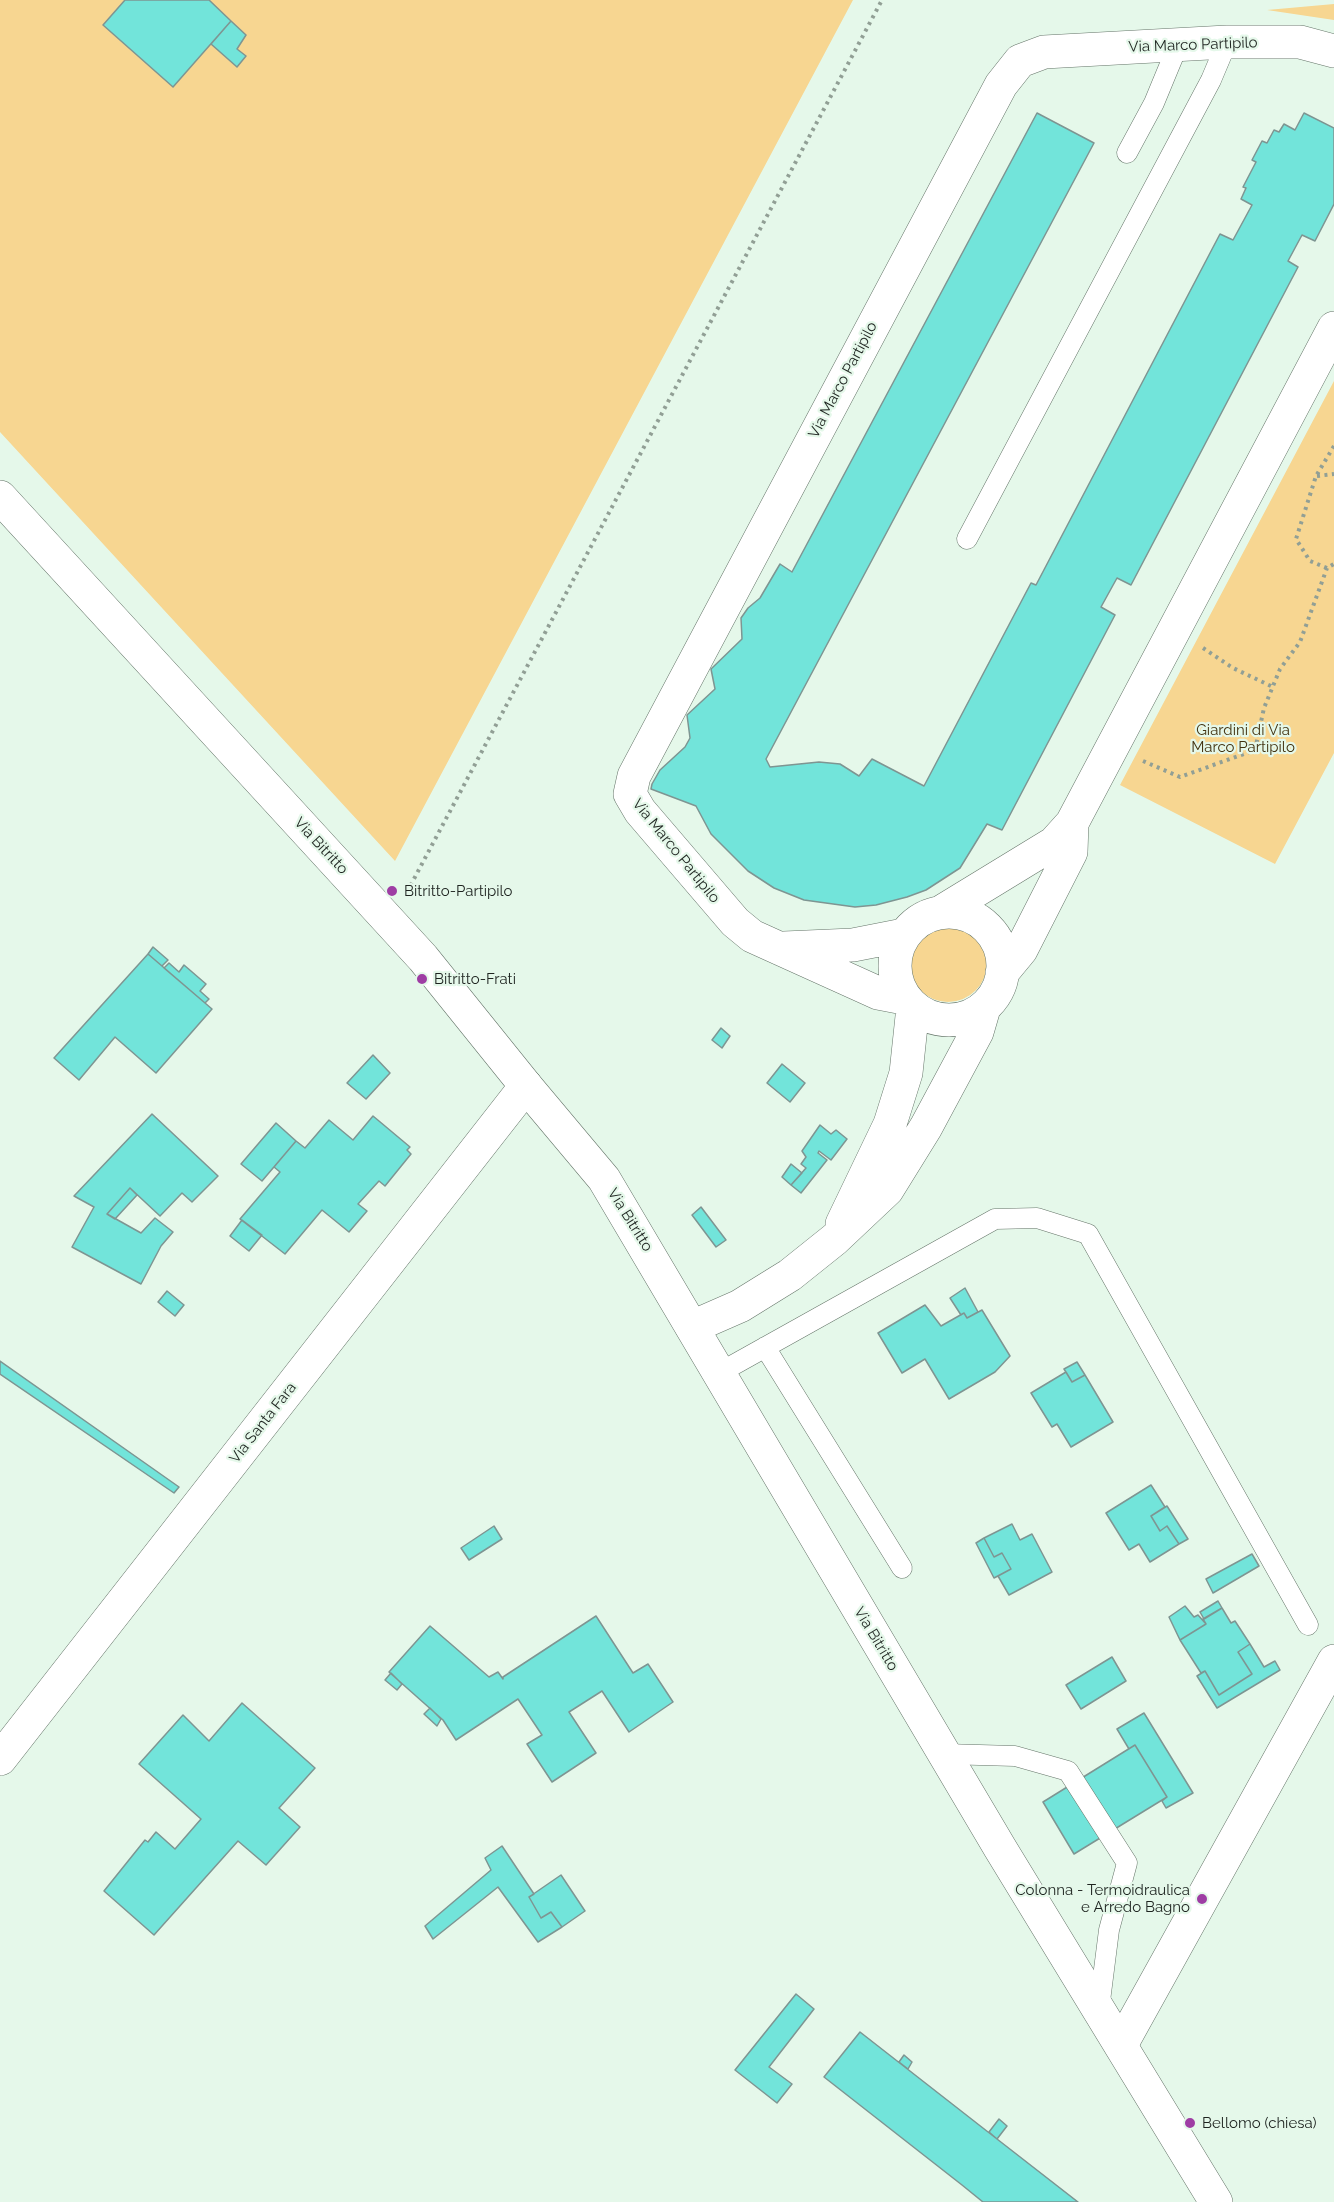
<!DOCTYPE html>
<style>
body{margin:0}
canvas{display:block;background:#e5f8ea}
</style>
<canvas width="1334" height="2202"></canvas>
<script>
const ctx = document.querySelector('canvas').getContext('2d');
ctx.lineJoin = 'round';
function fillPath(path, color) { ctx.fillStyle = color; ctx.fill(path, 'evenodd'); }
function strokePath(path, color, width, dash) { ctx.strokeStyle = color; ctx.lineWidth = width; ctx.lineCap = dash ? 'butt' : 'round'; ctx.setLineDash(dash || []); ctx.stroke(path); }
function drawText(font, color, halo, rows, align = 'center') {
  ctx.font = font + ' Raleway,sans-serif'; ctx.lineWidth = 4.5; ctx.setLineDash([]); ctx.textBaseline = 'middle'; ctx.strokeStyle = halo; ctx.fillStyle = color; for (const [text, x, y, turn = 0] of rows) {
    ctx.save(); ctx.translate(x, y); ctx.rotate((+turn || 0) * Math.PI / 180); ctx.textAlign = isNaN(turn) ? turn : align; if (halo) ctx.strokeText(text, 0, 0); ctx.fillText(text, 0, 0); ctx.restore();
  }
}
fillPath(new Path2D(`
 M0,0h853l-458,861 -395,-429z
 M1334,4v16l-67,-10z
 M1334,381v372l-59,111 -155,-79z
 M909 963a39 39 0 1 1 78 0a39 39 0 1 1-78 0Z`), '#f7d691');
const building = new Path2D(`
 M125,0h84l22,21 -58,66 -70,-62z
 M231,21l15,14 -9,14 9,7 -9,11 -26,-23z
 M1037,113l57,30 -328,616 4,8 49,-5 21,2 19,12 13,-17 52,27 107,-203 5,2 184,-351 13,6 19,-35 -11,-6 5,-11 -3,-1 13,-25 -4,-2 10,-19 5,2 7,-13 5,2 5,-8 11,6 9,-17 30,15v76l-19,37 -13,-6 -14,26 10,6 -167,318 -14,-7 -16,29 14,8 -113,215 -15,-6 -27,44 -34,22 -19,7 -31,8 -21,2 -51,-7 -30,-12 -26,-17 -37,-37 -15,-28 -45,-17 1,-5 8,-14 25,-23 5,-9 -3,-23 28,-26 -4,-20 31,-30 -1,-21 7,-10 12,-10 20,-34 12,8z
 M153,947l15,13 -6,6 -14,-12z
 M148,954l64,55 -56,64 -41,-36 -36,43 -25,-22z
 M169,963l10,9 5,-7 22,19 -6,7 9,8 -4,4 -41,-35z
 M721,1028l9,8 -8,12 -10,-8z
 M373,1055l17,18 -24,26 -19,-16z
 M782,1064l23,19 -15,19 -23,-19z
 M152,1114l66,62 -26,26 -10,-9 -22,23 -30,-28 -23,26 34,19 14,-15 18,14 -12,14 -20,38 -69,-37 22,-40 -20,-11z
 M373,1116l37,31 -3,3 4,4 -26,32 -6,-5 -21,23 9,7 -18,21 -27,-22 -37,44 -45,-35 40,-47 -6,-5 22,-26 9,7 24,-28 24,20z
 M276,1123l20,18 -34,40 -21,-17z
 M820,1125l11,9 5,-4 11,9 -16,21 -12,-9 -1,2 9,7 -26,33 -10,-8 15,-17 -5,-4 5,-7 -4,-6z
 M791,1164l11,9 -11,12 -9,-8z
 M130,1188l7,7 -22,24 -8,-5z
 M701,1207l25,33 -10,7 -24,-32z
 M242,1220l20,15 -13,16 -19,-15z
 M965,1288l13,24 -11,6 -3,-5 -3,2 -11,-17z
 M167,1291l17,14 -9,11 -17,-14z
 M925,1305l16,21 23,-13 3,5 15,-8 28,46 -15,16 -46,27 -24,-40 -23,14 -24,-40z
 M0,1361l179,126 -5,6 -174,-119z
 M1077,1362l8,13 -13,7 -8,-13z
 M1066,1372l6,10 13,-7 28,47 -42,25 -14,-23 -5,3 -21,-34z
 M1151,1485l14,22 -14,9 9,15 7,-5 12,18 -29,18 -11,-18 -10,6 -23,-37z
 M1167,1506l21,33 -9,5 -12,-18 -7,5 -9,-15z
 M1012,1524l8,16 12,-6 20,38 -43,23 -11,-19 13,-7 -9,-16 -8,4 -10,-19z
 M494,1526l8,13 -33,21 -8,-12z
 M984,1538l10,19 8,-4 9,16 -17,9 -18,-35z
 M1252,1554l7,12 -46,27 -7,-14z
 M1218,1601l4,7 -18,11 -4,-7z
 M1185,1606l9,11 4,-2 8,9 -26,16 -11,-23z
 M1222,1608l9,15 4,-2 15,23 -12,8 14,22 -33,21 -14,-24 -4,2 -21,-33 26,-16 -3,-5z
 M596,1616l37,57 15,-9 25,38 -44,30 -27,-41 -33,21 27,41 -44,29 -25,-38 15,-9 -24,-36 -62,41 -13,-20 -54,-48 41,-46 59,51 9,-5 5,7v-2z
 M1250,1644l14,23 11,-6 5,9 -63,38 -20,-32 8,-5 14,24 33,-21 -14,-22z
 M1112,1657l14,24 -45,28 -15,-24z
 M391,1673l11,11 -5,6 -12,-10z
 M242,1703l73,65 -36,40 21,19 -34,38 -28,-24 -84,94 -50,-44 41,-51 3,2 8,-10 19,17 26,-30 -62,-55 44,-49 26,26z
 M430,1708l11,11 -4,7 -13,-12z
 M1144,1713l49,80 -27,15 -4,-7 5,-4 -32,-52 -6,4 -12,-20z
 M1135,1745l32,52 -93,57 -31,-52z
 M502,1846l32,48 -5,3 12,21 10,-6 11,15 -24,15 -40,-55 -65,52 -8,-13 66,-56 -6,-12z
 M561,1875l24,36 -23,16 -11,-15 -10,6 -12,-21z
 M796,1994l18,15 -45,58 23,17 -15,19 -42,-33z
 M860,2032l137,107 81,63h-95l-21,-17 -138,-108z
 M904,2055l8,7 -4,7 -9,-7z
 M999,2119l8,7 -10,13 -8,-7z`);
fillPath(building, '#72e4da');
strokePath(building, '#7e9592', 1.5);
const service = new Path2D(`
 M1127,153l27,-50 24,-58
 M967,539l244,-459 16,-38
 M765,1347l137,221
 M719,1373l276,-154 42,-1 51,16 220,391
 M944,1754l71,2 53,15 59,92 -18,67 -10,79`);
const minor = new Path2D(`
 M895 966a54 54 0 1 1 108 0a54 54 0 1 1-108 0Z
 M941,912l113,-69 18,-20 262,-495
 M784,948l69,-3 51,-10
 M1002,973l19,-23 50,-98 1,-29
 M904,998l-26,-5 -126,-57 -17,-14 -95,-111 -10,-17 4,-18 367,-691 19,-24 24,-9 183,-10h73l34,9
 M842,1224l48,-100 16,-51 7,-66
 M692,1327l48,-21 50,-31 45,-36 52,-49 39,-63 51,-95 7,-24
 M0,1759l526,-673
 M1121,2045l213,-384`);
const primary = new Path2D(`
 M0,497l423,461 103,128 78,93 396,669 216,354`);
strokePath(service, '#657569', 21);
strokePath(minor, '#657569', 34);
strokePath(primary, '#657569', 34);
strokePath(new Path2D(`
 M1334,446l-18,30 -20,63 14,22 17,7 7,-4
 M1317,476l17,-2
 M1203,648l30,20 40,19
 M1143,761l37,16 75,-27 9,-42 16,-39 20,-27 27,-74
 M407,892l475,-892`), '#919f95', 4, [3, 4.5]);
strokePath(service, '#fff', 20);
strokePath(minor, '#fff', 33);
strokePath(primary, '#fff', 33);
for (const [x, y, r, color] of [
 [392,891,6,"#9e3da4"],
 [422,979,6,"#9e3da4"],
 [1202,1899,6,"#9e3da4"],
 [1190,2123,6,"#9e3da4"]
]) { const dot = new Path2D(); dot.arc(x, y, r, 0, 2 * Math.PI); ctx.fillStyle = color; ctx.fill(dot); strokePath(dot, '#e5f8ea', 2); }
drawText('15px', '#1e2420', '#e5f8ea', [
 ["Via Marco Partipilo",1193,45,-2],
 ["Via Marco Partipilo",843,380,-62],
 ["Via Bitritto",321,846,47],
 ["Via Marco Partipilo",676,851,51],
 ["Via Bitritto",630,1220,58],
 ["Via Santa Fara",263,1423,-52],
 ["Via Bitritto",876,1639,59]
]);
drawText('15px', '#433311', '#e5f8ea', [
 ["Giardini di Via",1243,730],
 ["Marco Partipilo",1243,747]
]);
drawText('15px', '#1e2420', '#e5f8ea', [
 ["Bitritto-Partipilo",404,891],
 ["Bitritto-Frati",434,979],
 ["Colonna - Termoidraulica",1190,1890,"right"],
 ["e Arredo Bagno",1190,1907,"right"],
 ["Bellomo (chiesa)",1202,2123]
], 'left');
</script>
